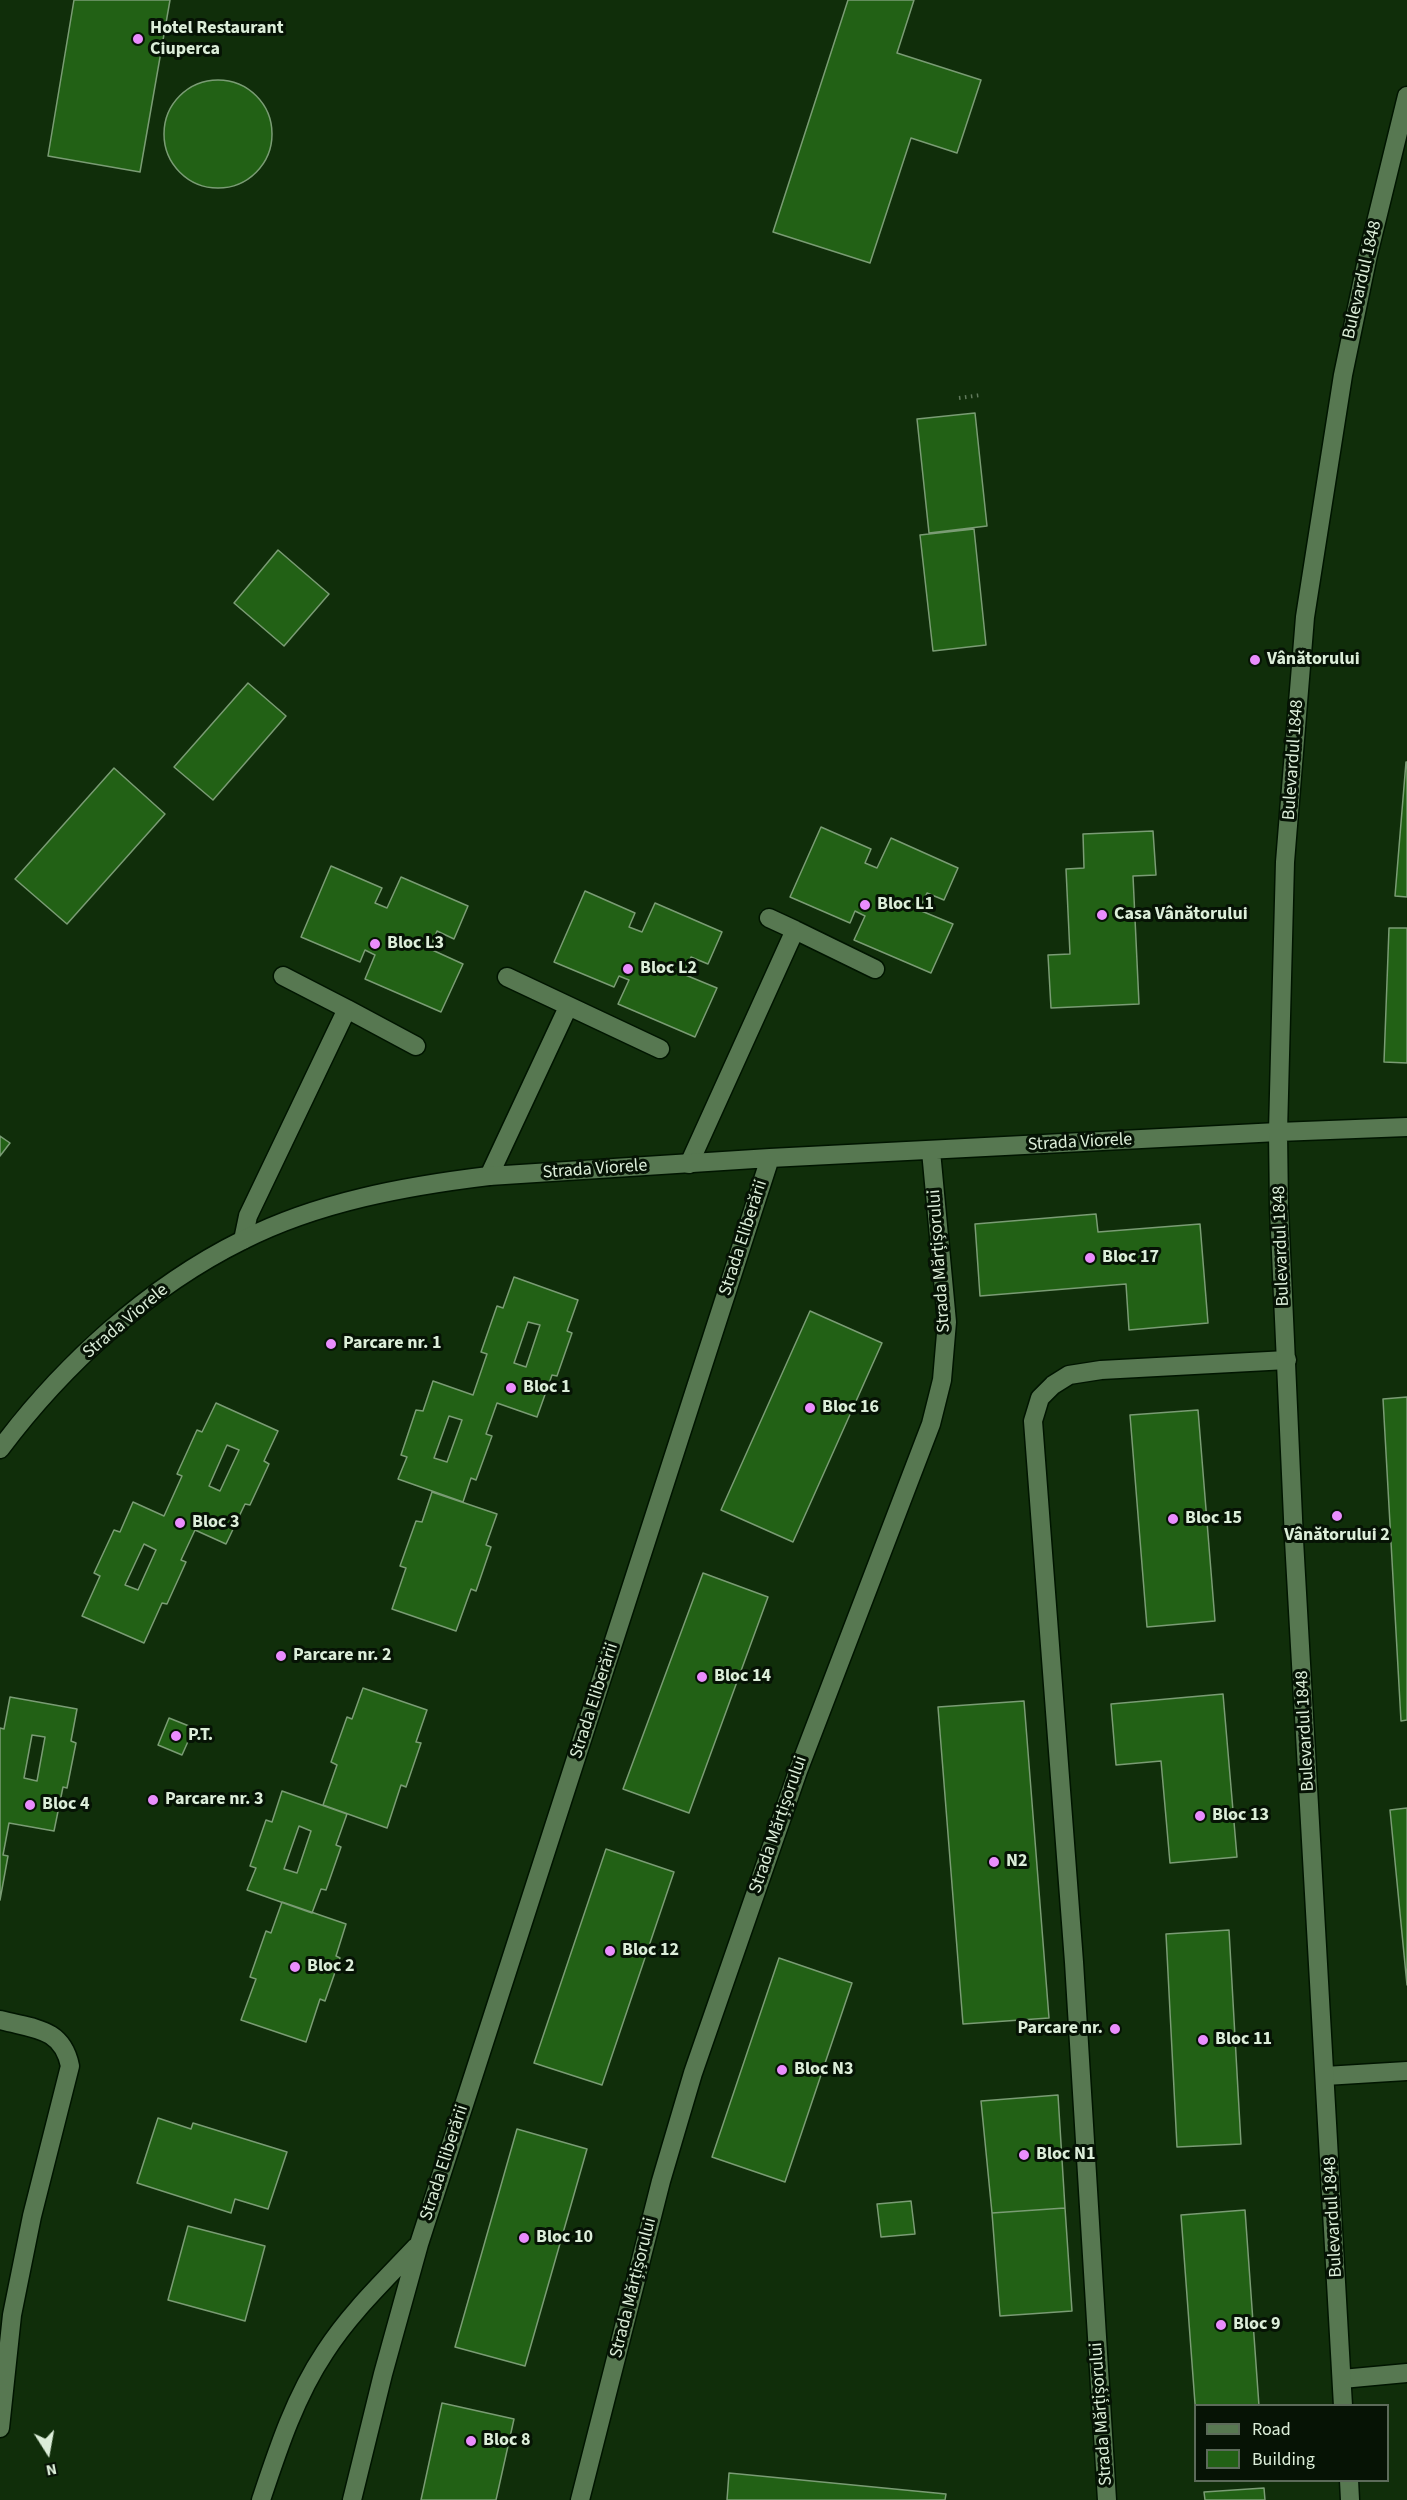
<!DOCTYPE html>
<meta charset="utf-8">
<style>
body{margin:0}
#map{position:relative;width:1407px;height:2500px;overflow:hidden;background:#102e0a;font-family:"Source Sans 3",sans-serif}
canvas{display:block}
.legend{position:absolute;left:1194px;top:2404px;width:195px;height:78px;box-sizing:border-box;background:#061305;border:2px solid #5c6b5a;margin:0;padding:8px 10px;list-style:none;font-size:18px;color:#dceed9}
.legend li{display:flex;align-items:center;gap:12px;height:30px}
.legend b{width:30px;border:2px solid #5c6b5a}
.north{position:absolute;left:18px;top:2422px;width:60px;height:60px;-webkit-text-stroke:4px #061305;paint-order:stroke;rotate:169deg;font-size:16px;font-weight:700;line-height:24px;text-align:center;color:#dceed9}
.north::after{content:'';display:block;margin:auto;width:21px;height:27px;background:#dceed9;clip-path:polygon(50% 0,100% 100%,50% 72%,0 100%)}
</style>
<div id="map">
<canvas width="1407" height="2500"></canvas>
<ul class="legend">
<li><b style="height:8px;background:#577851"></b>Road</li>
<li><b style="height:16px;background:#226115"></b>Building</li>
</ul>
<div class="north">N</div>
</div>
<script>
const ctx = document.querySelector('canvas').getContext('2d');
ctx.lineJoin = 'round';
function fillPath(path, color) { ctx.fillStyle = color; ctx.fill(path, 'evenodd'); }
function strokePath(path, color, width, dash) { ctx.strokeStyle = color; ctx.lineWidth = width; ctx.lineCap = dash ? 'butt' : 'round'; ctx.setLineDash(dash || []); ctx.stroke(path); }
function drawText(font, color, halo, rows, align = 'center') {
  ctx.font = font + ' "Source Sans 3",sans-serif'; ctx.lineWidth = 6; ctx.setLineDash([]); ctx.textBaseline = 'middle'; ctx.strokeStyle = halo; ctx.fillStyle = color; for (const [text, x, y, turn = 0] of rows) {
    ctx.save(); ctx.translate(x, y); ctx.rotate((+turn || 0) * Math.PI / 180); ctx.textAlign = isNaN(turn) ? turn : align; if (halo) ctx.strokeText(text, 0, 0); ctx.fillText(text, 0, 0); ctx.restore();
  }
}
const building = new Path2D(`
 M74,0h96l-30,172 -92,-16z
 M848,0h66l-17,53 84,27 -24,73 -46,-15 -41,125 -97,-31z
 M164 134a54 54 0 1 1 108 0a54 54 0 1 1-108 0Z
 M975,413l12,113 -58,7 -12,-114z
 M974,529l12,116 -53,6 -13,-116z
 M278,550l51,44 -45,52 -50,-43z
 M248,683l38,33 -73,84 -39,-33z
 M1406,762h1v135l-12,-1z
 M114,768l51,46 -98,110 -52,-45z
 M821,827l50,22 -6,14 12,5 14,-30 67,30 -14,32 -17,-7 -8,17 34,14 -22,49 -77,-33 11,-24 -10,-5 -5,12 -60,-26z
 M1153,831l3,44 -23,1 6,128 -88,4 -3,-53 22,-1 -4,-85 18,-1 -1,-34z
 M331,866l51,22 -7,15 12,5 14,-31 67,29 -14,33 -17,-8 -7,18 33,15 -22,48 -76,-33 10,-24 -10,-5 -5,12 -59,-25z
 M585,891l50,22 -6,14 13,5 13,-29 67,29 -14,32 -17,-7 -8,17 34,14 -22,49 -77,-33 11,-24 -10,-4 -5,11 -60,-25z
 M1389,928h18v135l-23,-1z
 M0,1136l10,7 -10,13z
 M1096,1214l2,18 102,-8 8,99 -79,7 -3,-46 -146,12 -5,-72z
 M514,1277l64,23 -11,31 5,2 -15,43 -5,-1 -15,42 -40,-14 -11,31 6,2 -16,44 -5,-2 -8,24 -65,-23 9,-22 -6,-2 15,-45 7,1 10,-30 40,14 14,-41 -6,-2 16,-46 6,2z
 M810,1311l72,32 -89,199 -72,-32z
 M528,1322l12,3 -14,42 -12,-4z
 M1407,1397v323l-6,1 -18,-322z
 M216,1403l62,28 -14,30 5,3 -19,41 -5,-1 -19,40 -31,-14 -14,30 5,2 -19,42 -5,-1 -18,40 -62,-27 18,-40 -6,-3 20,-43 6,2 13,-30 31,14 18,-40 -5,-2 20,-44 5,2z
 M1198,1410l17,211 -68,6 -17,-212z
 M449,1416l13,4 -15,42 -13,-4z
 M227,1445l12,5 -19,41 -11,-5z
 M432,1492l65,22 -11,31 5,2 -15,44 -5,-2 -15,42 -64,-22 14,-41 -6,-2 16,-45 6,1z
 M144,1544l12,6 -18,40 -13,-5z
 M703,1573l65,24 -79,216 -66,-24z
 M363,1688l64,22 -11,32 5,1 -15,44 -5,-2 -14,43 -64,-23 14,-40 -6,-3 16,-45 5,2z
 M1223,1694l14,163 -67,6 -9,-102 -45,4 -5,-61z
 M10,1697l67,12 -6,32 5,2 -9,45 -4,-1 -9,44 -45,-8 -6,32 5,1 -8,44v-172l4,1z
 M1024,1701l25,317 -86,6 -25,-317z
 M169,1718l25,10 -12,27 -24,-10z
 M32,1735l13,2 -8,44 -13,-3z
 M282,1791l65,23 -11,31 5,2 -15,43 -5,-1 -9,24 -65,-23 9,-22 -6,-2 16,-46 6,2z
 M1407,1808v177l-17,-175z
 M299,1826l12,5 -14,42 -13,-4z
 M606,1849l68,23 -72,213 -68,-22z
 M282,1902l64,22 -10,32 4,2 -15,43 -5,-2 -14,43 -65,-22 15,-41 -6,-2 16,-46 5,2z
 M1229,1930l12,214 -64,3 -11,-213z
 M779,1958l73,25 -67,199 -73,-25z
 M1058,2095l7,113 -73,5 -11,-112z
 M158,2118l33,11 2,-6 94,29 -19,57 -33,-10 -4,14 -94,-30z
 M517,2129l70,20 -62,217 -70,-19z
 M911,2201l4,33 -34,3 -4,-33z
 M1065,2208l7,103 -72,5 -8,-103z
 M1245,2210l14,196h-63v11l-15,-202z
 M188,2226l77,20 -20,75 -77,-21z
 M442,2403l72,16 -18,81h-75z
 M729,2473l217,21 -1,6h-218z
 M1264,2488l1,12h-60l-1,-8z`);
fillPath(building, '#226115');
strokePath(building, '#7a9c74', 1.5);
const lane = new Path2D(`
 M795,930l80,39
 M507,977l153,72
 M347,1009l69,37
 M689,1164l106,-234 -26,-12
 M489,1176l79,-169
 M243,1240l5,-24 99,-207 -64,-33
 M1107,2500l-33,-538 -41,-541 7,-23 13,-13 16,-10 32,-5 186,-10`);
const street = new Path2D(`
 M0,1449c63,-84 148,-162 243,-209 75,-38 163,-54 246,-64l281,-18 508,-26
 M0,2020c33,9 62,7 70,46l-38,150 -20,99 -12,113
 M1325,2076l82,-5
 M1342,2379l65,-6
 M261,2500c17,-51 34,-103 64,-148 25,-39 60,-72 91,-105
 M352,2500l31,-126 36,-130 351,-1086
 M580,2500l81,-319 32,-108 105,-302 133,-347 11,-44 5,-58 -16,-171`);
const secondary = new Path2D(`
 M1278,1132l129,-5
 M1343,2406l-49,-866 -15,-332 -1,-76 7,-270 20,-245 38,-242 25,-120 39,-159
 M1349,2480l1,20`);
strokePath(lane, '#001500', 21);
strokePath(street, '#001500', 21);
strokePath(secondary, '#001500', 21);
strokePath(new Path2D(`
 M959,398l22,-3`), '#617a5c', 4, [1.5, 4.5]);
strokePath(lane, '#577851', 18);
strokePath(street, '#577851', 18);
strokePath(secondary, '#577851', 18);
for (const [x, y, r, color] of [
 [138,39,6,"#ea8dfd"],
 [1255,660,6,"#ea8dfd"],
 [865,905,6,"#ea8dfd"],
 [1102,915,6,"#ea8dfd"],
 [375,944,6,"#ea8dfd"],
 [628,969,6,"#ea8dfd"],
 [1090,1258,6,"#ea8dfd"],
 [331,1344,6,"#ea8dfd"],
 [511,1388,6,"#ea8dfd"],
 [810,1408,6,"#ea8dfd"],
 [1337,1516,6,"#ea8dfd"],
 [1173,1519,6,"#ea8dfd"],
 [180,1523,6,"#ea8dfd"],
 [281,1656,6,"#ea8dfd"],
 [702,1677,6,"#ea8dfd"],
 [176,1736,6,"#ea8dfd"],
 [153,1800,6,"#ea8dfd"],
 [30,1805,6,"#ea8dfd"],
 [1200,1816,6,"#ea8dfd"],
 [994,1862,6,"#ea8dfd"],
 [610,1951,6,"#ea8dfd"],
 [295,1967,6,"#ea8dfd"],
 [1115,2029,6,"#ea8dfd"],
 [1203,2040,6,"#ea8dfd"],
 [782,2070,6,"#ea8dfd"],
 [1024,2155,6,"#ea8dfd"],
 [524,2238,6,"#ea8dfd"],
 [1221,2325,6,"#ea8dfd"],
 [471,2441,6,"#ea8dfd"]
]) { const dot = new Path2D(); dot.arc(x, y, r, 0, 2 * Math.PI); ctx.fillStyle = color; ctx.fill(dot); strokePath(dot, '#061305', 2); }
drawText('bold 18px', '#dceed9', '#061305', [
 ["Hotel Restaurant",150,29],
 ["Ciuperca",150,50],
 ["Vânătorului",1267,660],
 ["Bloc L1",877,905],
 ["Casa Vânătorului",1114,915],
 ["Bloc L3",387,944],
 ["Bloc L2",640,969],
 ["Bloc 17",1102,1258],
 ["Parcare nr. 1",343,1344],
 ["Bloc 1",523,1388],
 ["Bloc 16",822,1408],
 ["Bloc 15",1185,1519],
 ["Bloc 3",192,1523],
 ["Vânătorului 2",1337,1536,"center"],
 ["Parcare nr. 2",293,1656],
 ["Bloc 14",714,1677],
 ["P.T.",188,1736],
 ["Parcare nr. 3",165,1800],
 ["Bloc 4",42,1805],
 ["Bloc 13",1212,1816],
 ["N2",1006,1862],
 ["Bloc 12",622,1951],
 ["Bloc 2",307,1967],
 ["Parcare nr.",1103,2029,"right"],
 ["Bloc 11",1215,2040],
 ["Bloc N3",794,2070],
 ["Bloc N1",1036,2155],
 ["Bloc 10",536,2238],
 ["Bloc 9",1233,2325],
 ["Bloc 8",483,2441]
], 'left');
drawText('18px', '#dceed9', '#061305', [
 ["Bulevardul 1848",1363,280,-77],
 ["Bulevardul 1848",1294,760,-86],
 ["Strada Viorele",1080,1143,-3],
 ["Strada Viorele",595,1170,-4],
 ["Strada Eliberării",744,1238,-72],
 ["Bulevardul 1848",1282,1246,-92],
 ["Strada Mărțișorului",940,1261,-94],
 ["Strada Viorele",126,1322,-40],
 ["Strada Eliberării",595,1701,-72],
 ["Bulevardul 1848",1306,1731,-93],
 ["Strada Mărțișorului",779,1825,-71],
 ["Strada Eliberării",445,2163,-72],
 ["Bulevardul 1848",1334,2217,-93],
 ["Strada Mărțișorului",634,2288,-76],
 ["Strada Mărțișorului",1102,2414,-94]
]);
</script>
